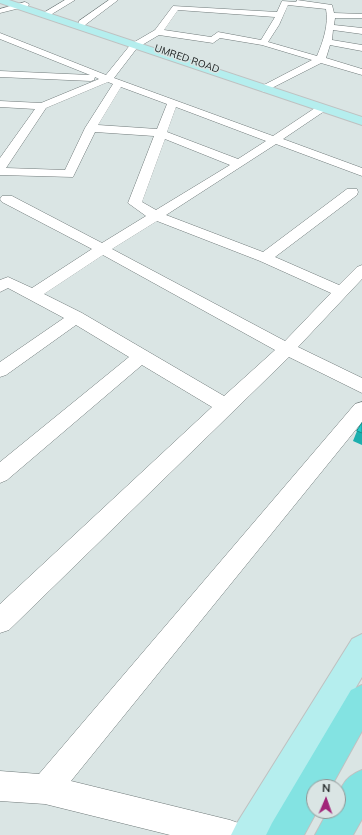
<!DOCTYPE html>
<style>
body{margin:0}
#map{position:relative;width:362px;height:835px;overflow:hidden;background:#dae5e4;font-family:Mulish,sans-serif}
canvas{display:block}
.north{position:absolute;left:306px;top:779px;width:40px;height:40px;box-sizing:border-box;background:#dae5e4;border:1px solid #8e9696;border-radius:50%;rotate:2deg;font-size:11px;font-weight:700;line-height:16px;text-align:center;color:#1c2020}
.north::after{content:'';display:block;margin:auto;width:14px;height:18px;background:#a12579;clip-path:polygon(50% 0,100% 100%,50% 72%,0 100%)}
</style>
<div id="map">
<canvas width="362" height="835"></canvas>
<div class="north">N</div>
</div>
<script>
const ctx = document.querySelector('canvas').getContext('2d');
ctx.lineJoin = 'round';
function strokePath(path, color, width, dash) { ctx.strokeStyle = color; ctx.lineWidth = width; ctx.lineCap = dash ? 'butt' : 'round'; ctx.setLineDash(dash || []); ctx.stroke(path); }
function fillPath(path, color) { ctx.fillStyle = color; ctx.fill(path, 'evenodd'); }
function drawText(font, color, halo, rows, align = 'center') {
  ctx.font = font + ' Mulish,sans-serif'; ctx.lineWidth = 3; ctx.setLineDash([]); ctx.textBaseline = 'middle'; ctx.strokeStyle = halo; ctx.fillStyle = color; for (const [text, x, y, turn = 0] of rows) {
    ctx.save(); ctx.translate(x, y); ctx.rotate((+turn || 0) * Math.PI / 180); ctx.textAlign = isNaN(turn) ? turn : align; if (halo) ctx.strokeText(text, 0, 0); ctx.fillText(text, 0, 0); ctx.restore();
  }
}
const minor = new Path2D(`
 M65,0h10l-28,17 -7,-2z
 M109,0h9l-33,25h-6v-4z
 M297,0l35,5 2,8 28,1v4h-27l-1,7 28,3v6l-29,-4 -1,10 30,5v6l-32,-6 -4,13 36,11v6l-41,-12 -57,29 -5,-3 1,-2 52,-27 -50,-15 -42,-7 -7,5 -54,-8 -22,13 -23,30 159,58 45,-30h8l1,2 -1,2 -43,29 79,29v8l-86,-32 -110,71 97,37 84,-63h10l1,3 -1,3 -82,62 64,28 18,-18 5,-2v14l-64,68 64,31v15l-73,-36 -280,273 -9,3v-29l212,-197 -70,-42 -135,115 -7,3v-21l129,-105 -53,-32 -70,50 -6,2v-15l64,-44 -56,-30 -8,4v-12l8,-3 24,11 60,-39 -90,-47 -2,-3 2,-3h10l90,47 44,-27 -18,-13 26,-67 -59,-4 -22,45 -73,-2v-17l35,-49 -35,-2v-6l41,2 58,-24 -4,-2 -1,3 -3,1 -91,-4v-6l90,4 -90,-36v-6l106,42 25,-31 24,-14 18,-24 104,6 5,-11 14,1zM288,5l38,4c3,15 -3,33 -9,47l-49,-14 11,-17zM178,10l97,7 -14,23 -43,-8 -7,5 -47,-7zM108,82l5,2 -28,44 -20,42 -59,-2 40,-60zM121,87l46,17 -10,25 -59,-4zM176,107l90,34 -28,18 -71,-27zM165,139l65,26 -74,45 -14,-8zM157,221l103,40 71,32 -46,48 -173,-92zM103,255l172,95 -51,46 -142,-83 -38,-19z
 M25,2l4,2 -1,2 -28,7v-4z
 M362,402v20l-291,359 159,39 11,4 4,11h-75l-125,-31 -45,-3v-30l39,3 316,-370z`);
const major = new Path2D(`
 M0,0h9l353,117v8l-362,-122z
 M362,634v43l-93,158h-38l6,-12 115,-184z`);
const highway = new Path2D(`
 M362,685v46l-31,56h-17v24h3l-13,24h-38l6,-12 79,-133z
 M362,770v49l-9,16h-38l13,-24h10c0,-21 4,-33 24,-41z`);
strokePath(minor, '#6f7979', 1);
strokePath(major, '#bfc1c1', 2);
strokePath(highway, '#bfc1c1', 2);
fillPath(minor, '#fff');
fillPath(major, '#b5eeee');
fillPath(highway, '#83e3e2');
fillPath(new Path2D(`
 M362,423v22l-9,-4 4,-10z`), '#1cafae');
const building = new Path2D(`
 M362,423v10l-5,-2z`);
fillPath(building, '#20cbca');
strokePath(building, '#168e8d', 1);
drawText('10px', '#1c2020', '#dae5e4', [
 ["UMRED ROAD",187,59,19]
]);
</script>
